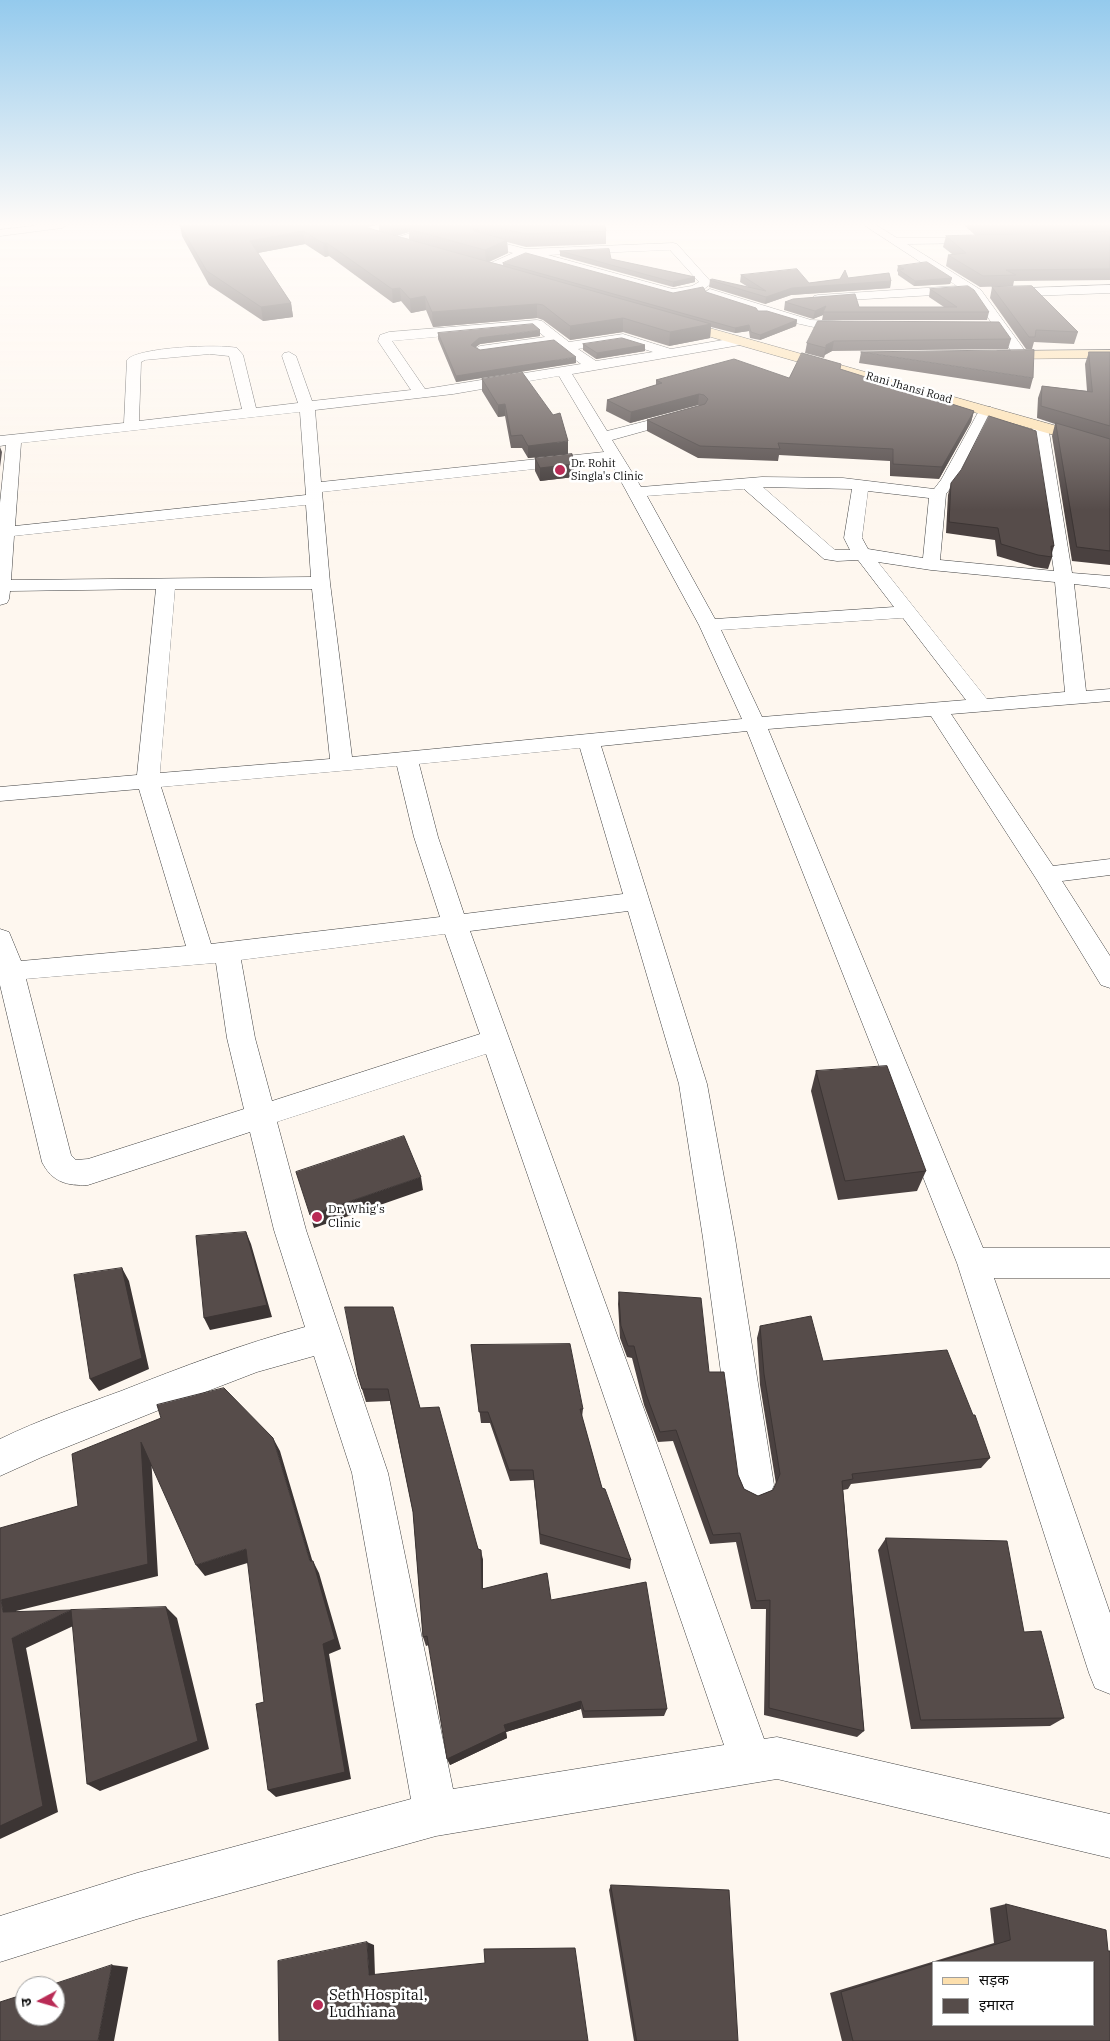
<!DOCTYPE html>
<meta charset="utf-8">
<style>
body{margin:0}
#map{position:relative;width:1110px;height:2041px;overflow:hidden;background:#fef7ef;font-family:"IBM Plex Serif","Noto Sans Devanagari",serif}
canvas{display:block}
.legend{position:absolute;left:932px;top:1961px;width:162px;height:65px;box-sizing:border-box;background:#fff;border:1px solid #9f9f9f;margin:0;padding:6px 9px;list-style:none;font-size:15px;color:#0e0e0e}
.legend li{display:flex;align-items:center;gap:10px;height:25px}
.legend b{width:25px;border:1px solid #9f9f9f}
.north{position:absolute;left:15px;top:1976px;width:50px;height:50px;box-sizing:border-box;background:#fff;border:1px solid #9f9f9f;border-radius:50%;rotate:264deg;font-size:14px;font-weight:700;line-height:20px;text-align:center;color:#0e0e0e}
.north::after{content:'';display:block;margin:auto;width:18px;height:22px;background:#b92b55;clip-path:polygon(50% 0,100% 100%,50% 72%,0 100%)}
</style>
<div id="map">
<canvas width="1110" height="2041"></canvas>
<ul class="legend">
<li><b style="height:6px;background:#fcdfad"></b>सड़क</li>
<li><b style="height:14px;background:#564c4a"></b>इमारत</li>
</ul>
<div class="north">उ</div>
</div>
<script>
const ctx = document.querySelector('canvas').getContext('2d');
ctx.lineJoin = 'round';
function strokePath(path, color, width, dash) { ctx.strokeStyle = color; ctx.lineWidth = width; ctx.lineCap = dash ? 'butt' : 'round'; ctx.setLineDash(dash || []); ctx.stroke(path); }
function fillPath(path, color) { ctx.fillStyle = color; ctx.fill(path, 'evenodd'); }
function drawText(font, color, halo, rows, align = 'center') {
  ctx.font = font + ' "IBM Plex Serif",serif'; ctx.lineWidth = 5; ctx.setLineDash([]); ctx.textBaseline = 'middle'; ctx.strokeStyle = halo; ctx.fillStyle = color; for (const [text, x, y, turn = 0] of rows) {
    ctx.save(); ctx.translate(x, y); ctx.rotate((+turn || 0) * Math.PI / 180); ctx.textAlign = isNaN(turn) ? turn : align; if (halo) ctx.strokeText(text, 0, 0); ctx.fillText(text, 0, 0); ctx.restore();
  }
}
const street = new Path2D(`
 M40,225h27l-5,3 -62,8v-6z
 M436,225h79l-5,3 -73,3 -44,14 -6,-3 2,-2z
 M864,225h12l21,13h89l2,2 -6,3 -75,1 74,46 47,65 -2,3h-10l-43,-62 -5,-3 -154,9 -2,-3 2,-3 4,-1 139,-9z
 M479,237l47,12 147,-6 4,1 35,39 -12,9 -27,5 -147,-41 -38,17 -4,-1 -2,-3 2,-3 29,-13 -38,-11 -2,-2 2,-2zM670,250l29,32 -7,4 -19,3 -125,-34z
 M1110,285v8l-109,4 -6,-4 6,-4z
 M710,289l101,31 42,2 7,4c-16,18 -131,-23 -154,-30l-2,-3z
 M537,320l5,1 27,21 54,-8 48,15 69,-12 7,4 -7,4 -168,29 35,57 75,-19 5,1 2,3 -2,3 -75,21 29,47 121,-10 81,1 91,11 7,-9 40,-73h10l2,3 -37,71 -10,13 -6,66 114,11 -22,-145 3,-3h10l3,3 24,147 38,3v12l-36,-4 12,107 24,-2v12l-159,13 102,152 57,-7v16l-48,6 48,75v32l-9,-3 -64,-105 -106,-164 -163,13 215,519h127v30h-116l116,335v81l-15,-6 -6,-15 -132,-410 -210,-532 -146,15 106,338 28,154 39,247 -6,13 -13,6 -13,-6 -6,-13 -33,-247 -24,-154 -51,-173 -158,20 294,808 13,-2 333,77v44l-333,-79 -341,57 -299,83 -137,43v-46l137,-43 274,-74 -59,-326 -38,-117 -57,16 -83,32 -132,53 -42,19v-37c39,-19 80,-33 121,-48 61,-24 121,-47 184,-64l-31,-97 -24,-98 -162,53c-21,1 -36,-3 -46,-23l-42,-177v-56l9,3 12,29 165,-15 -47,-157 -139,12v-14l137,-12 19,-186 -146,2 -1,8 -2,4 -7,2v-102l6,-58 -6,1v-10l124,-13 3,-63c10,-13 93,-16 110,-12l6,7 13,53 42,-5 -16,-47 2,-3 5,-1 7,4 16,45 99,-11 -33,-49 2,-6 9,-3zM534,328l11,9 -65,9 -7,4 7,4 74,-10 27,20 -156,25 -33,-48zM622,342l31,10 -57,9 -18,-12zM210,354l19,2 13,53 -103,12 2,-59 4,-2zM559,376l45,76 -283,30 -6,-72 138,-16zM300,412l6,83 -291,31 6,-83zM610,461l89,164 43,94 -390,38 -22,-174 -8,-91zM763,487l89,2 -8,49 6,12h-15zM744,489l80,70 13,2 21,-1 36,47 -179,12 -68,-123zM868,491l61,7 -6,60 -55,-9 -6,-11zM306,505l5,72 -300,3 3,-44zM878,562l53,8 124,12 10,110 -78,7zM175,589h137l18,170 -170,14zM903,618l63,82 -204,17 -41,-87zM580,748l43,146 -159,20 -26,-77 -19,-73zM397,766l17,71 26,80 -229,27 -50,-157zM445,934l35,100 -208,67 -17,-63 -14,-78zM216,963l11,75 17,71 -156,50 -12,1 -5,-5 -45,-176zM486,1054l238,691 -271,44 -65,-316 -82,-243 -29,-108z`);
const secondary = new Path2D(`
 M674,318l436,123v10l-441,-126 -1,-3 1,-3z
 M1110,350v8l-113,1 -7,-4 7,-4z`);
strokePath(street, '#414141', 1);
strokePath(secondary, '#303030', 1);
fillPath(street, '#fff');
fillPath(secondary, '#fcdfad');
fillPath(new Path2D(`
 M180,225h196l-9,2 12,4v-6h223l4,6v13l-80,3 -19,-5 1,11 -19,9 14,3v-2l170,30 33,-1 52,19 39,9 -1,6 -36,14 -10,-2 -1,-7 -14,2 -24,-6 -1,11 -41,8 -46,-14 -53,8 -27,-20 -6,-2 -104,9 -7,-17 -15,3 -10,-12 -8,2 -64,-47 -4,1 -20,-13 -47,9 33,50 2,14 -30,4 -54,-36 -27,-49zM409,232v7l-12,-3z
 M965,225h145v55l-96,1 -1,5 -33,1 -34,-21 2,-11 4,-1 -9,-7 3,-11 85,-2 -56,1 -9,-8z
 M560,251l51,8 84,18v5l-22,5 -113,-31z
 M898,266l54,12 -2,6 -36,2 -16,-11v-3l-1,-1z
 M741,275l68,8 39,-5 43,3 -1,7 -99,7 -26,9 -56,-17 1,-7 38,7 -8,-5z
 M992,287l86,45 -4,12 -40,-2 -2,7h-6l-36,-51z
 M930,289l59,23 -2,8h-165l1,-5 -10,4 -29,-9 1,-8 74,5h85l-15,-10z
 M818,321l193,18 -3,10 -176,2 -7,4 -1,3 -19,-5 2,-10z
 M438,333l102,3 -60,8 -5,3 5,3 96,13 -120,19 -18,-43z
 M583,344l62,1v6l-49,8 -13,-9z
 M861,352l172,26 -3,11 -171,-26z
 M1089,352h21v213l-38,-4 -20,-125 3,-12 -18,-6 1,-20 4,-12 45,5 -2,-27z
 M840,369l134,42 -3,11 -32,57 -49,-3v-15l-111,-6 -1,6 -80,-3 -51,-27v-11l53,-14 -2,-1 -68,18 -24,-12 1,-11 49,-15v-5l133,-2z
 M482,379l86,75 -40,4 -6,-10h-11l-6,-32 -7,1 -16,-26z
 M535,458l39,6v13l-34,4 -5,-10z
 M951,483l103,63 -2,7v4l-4,12 -14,-2 -37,-11 -2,-16 -49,-7 2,-38z
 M816,1071l110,100 -9,20 -79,9 -27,-109z
 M619,1292l90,80 29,103 6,14 14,7 15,-6 3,-6 -16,-99 -3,-47 3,-12 63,35 167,97 -9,10 -130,16 -3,5 -5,1 21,241 -7,6 -93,-22 2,-106h-15l-15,-67 -26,2 -37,-103 -15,1 -14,-37 -12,-47 -5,-1 -7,-19 -2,-34z
 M345,1307l75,101 63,152v28l68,12 116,109 -3,7 -81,2 -2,-9 -75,23 1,6 -57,27 -21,-120 -3,1 -3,-9 -10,-125 -23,-111 -24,1 -8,-26z
 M471,1345l112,64 -1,8 20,71 29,72 -1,9 -90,-25 -6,-64 -24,1 -20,-58h-9z
 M886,1538l138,94 40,86 -14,8 -139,3 -33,-179z
 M611,1885l127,156h-104l-25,-151z
 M1006,1904l102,47 2,90h-268l-12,-48 164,-50 -4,-35zM934,1962h160l-160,63z`), '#4a4140');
fillPath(new Path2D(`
 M362,225h14l-14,3z
 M391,225h41l-24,4 1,3 -17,5z
 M473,225h6v10l-4,1 -4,-9z
 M303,231l2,13 -53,10 -2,-13z
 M507,240l1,13 -22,10 -1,-13z
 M323,243h4l2,13 -4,1z
 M695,277v5l-22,5v-5z
 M952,278l-2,6 -36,2 1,-5z
 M891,281l-1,7 -99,7 -26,9 1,-7 26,-9z
 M400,288l1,13 -8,2 -1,-14z
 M425,296l1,14 -15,3 -1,-14z
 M291,303l2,14 -30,4 -2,-14z
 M537,304v14l-104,9 -1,-15z
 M826,306l-3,9 -10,4 2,-8z
 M623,318v14l-53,8v-14z
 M797,320l-1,6 -36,14v-5z
 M711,324l-1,14 -41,8 1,-14z
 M749,325v6l-14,2v-5z
 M540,330v6l-60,8 -9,7v-6l8,-7z
 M834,341l-2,10 -8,4 2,-10z
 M645,345v6l-49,8 1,-6z
 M576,357v6l-120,19v-6z
 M699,394l-1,11 -68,18 1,-11z
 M505,404v12l-7,1v-12z
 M974,411l-3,11 -32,57 3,-12z
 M568,441v13l-40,4v-12z
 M0,447l2,5 -2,15z
 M574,464v13l-34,4v-13z
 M421,1177l2,13 -109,38 -4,-13z
 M246,1232l5,12 21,73 -62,13 -6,-12z
 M122,1268l7,13 20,88 -50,22 -9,-12z
 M273,1438l7,13 36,122 -6,-12z
 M141,1442l10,13 7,121 -142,35 1,12 -14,-11 -2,-12z
 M246,1549l8,12 -49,15 -9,-11z
 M481,1550l2,10v39l-1,-10z
 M313,1561l6,12 22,76 -12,5 22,125 -75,18 -8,-7 55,-146z
 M166,1607l11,11 32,131 -109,42 -13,-7z
 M71,1610l13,11 -58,27 32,164 -58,27v-13l12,-188z
 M581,1701v8l-75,23 1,6 -57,27 -3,-6 57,-34z
 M367,1942l7,3 1,31 -6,-1z
 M112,1965l16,2 -14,74h-16z`), '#3c3534');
const building = new Path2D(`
 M180,225h177l354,99 -41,8 -47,-14 -53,8 -27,-21 -6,-1 -105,8 -7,-16 -15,3 -10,-11 -8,1 -65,-46h-4l-20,-12 -53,10 41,62 -30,4 -54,-36z
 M422,225h51l-2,2 3,4 33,9 -22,10 -77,-21z
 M488,225h114v1h3l1,5 -80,3z
 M1110,232v37l-104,1 10,5 -33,1 -35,-21 18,-2 -20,-17z
 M609,249l2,10 84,18 -22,5 -113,-31z
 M526,253l147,40 30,-6 3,5 50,16 2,3h9l30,9 -37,15 -9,-3 -2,-7 -14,3 -232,-65z
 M927,262l25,16 -37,3 -16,-11 5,-1 -6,-3z
 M797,269l12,14 31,-4 5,-9 3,8 41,-5 2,8 -99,7 -26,9 -56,-17 2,-1 54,12 -25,-16z
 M968,286l6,4 15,22h-166l3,-6 -11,5 -30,-9 8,-3 62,-5 4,13h98l-27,-18z
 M1032,286l46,46 -42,-2 -1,7h-6l-37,-50z
 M818,321l181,1 12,17 -177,2 -8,4v3l-19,-5z
 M533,324l7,6 -61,8 -8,7 9,5 74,-10 22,17 -120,19 -18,-43z
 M622,338l23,7 -48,8 -14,-9z
 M1034,350l-1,28 -172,-26z
 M1089,352h21v74l-69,-20 1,-20 50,6z
 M802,353l39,11 -1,5 134,42 -32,56 -49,-3v-15l-115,-6 2,6 -80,-3 -53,-26 58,-16 3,-5 -4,-4 -5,-1 -68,18 -24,-12 55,-17 -6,-3 78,-21 55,19z
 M522,372l31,43 7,-2 8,28 -40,5 -6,-11 -11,1 -6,-32 -7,1 -16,-26z
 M989,416l47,15 18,115h-3l1,11 -14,-2 -37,-11 -3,-16 -49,-6 2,-39 10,-13z
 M1056,423l54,16v112l-33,-4z
 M572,454l2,10 -34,4 -5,-10z
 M887,1066l39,105 -81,10 -29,-110z
 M404,1136l17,41 -111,38 -14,-43z
 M246,1232l21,73 -63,13 -8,-82z
 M122,1268l20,90 -52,21 -16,-104z
 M619,1292l82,6 8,74h15l14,103 6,14 14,7 15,-6 7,-16 -16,-100 -4,-48 51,-10 12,45 124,-11 26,65h2l15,43 -138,16 1,5 -11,2 22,250 -95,-23 1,-108 -14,1 -16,-68 -27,2 -37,-105 -16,2 -14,-38 -12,-48h-6l-7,-20z
 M345,1307h48l27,101 19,-1 39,142 3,1 1,39 65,-16 4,27 95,-18 21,127 -83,2 -3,-10 -77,24 2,6 -59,28 -20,-123 -4,1 -10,-125 -25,-123h-26l-4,-13z
 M570,1344l13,65h-3l22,79 3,1 26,71 -91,-26 -7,-64h-24l-21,-58h-9l-8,-67z
 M224,1388l49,50 37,123h3l22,78 -12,5 22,128 -77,18 -12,-86 8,-2 -18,-153 -50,16 -55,-123 7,122 -147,36 2,12 68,-2 -59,28 31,168 -43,20v-298l78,-22 -6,-52 89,-36 -4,-13z
 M886,1538l121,3 17,91 17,-1 23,87 -143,2z
 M166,1607l32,134 -111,43 -16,-174z
 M611,1885l118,5 9,151h-101z
 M1006,1904l100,26 2,21h2v90h-257l-12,-49 93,-29v62h160v-63h-157l73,-22z
 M367,1942l2,33 116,-12 -1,-14 91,-1 13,93h-309l-1,-80z
 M112,1965l-14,76h-98v-39l25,-8v22h30v-30h-7z`);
fillPath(building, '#564c4a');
strokePath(building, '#3c3534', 1);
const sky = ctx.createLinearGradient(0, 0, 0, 510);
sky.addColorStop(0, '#94caed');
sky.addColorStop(0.44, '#fffbf8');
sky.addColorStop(1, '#fffbf800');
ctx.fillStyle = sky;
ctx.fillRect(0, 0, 1110, 510);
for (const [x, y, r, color] of [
 [560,470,6,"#b92b55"],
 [317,1217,6,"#b92b55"],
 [318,2005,6,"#b92b55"]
]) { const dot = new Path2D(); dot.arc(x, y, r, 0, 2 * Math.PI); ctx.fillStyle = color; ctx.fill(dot); strokePath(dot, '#fff', 2); }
drawText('11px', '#0e0e0e', '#fff', [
 ["Rani Jhansi Road",909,388,16]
]);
drawText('11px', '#0e0e0e', '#fff', [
 ["Dr. Rohit",571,464],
 ["Singla's Clinic",571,477]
], 'left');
drawText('12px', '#0e0e0e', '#fff', [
 ["Dr. Whig's",328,1210],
 ["Clinic",328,1224]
], 'left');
drawText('15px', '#0e0e0e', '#fff', [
 ["Seth Hospital,",329,1996],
 ["Ludhiana",329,2013]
], 'left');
</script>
